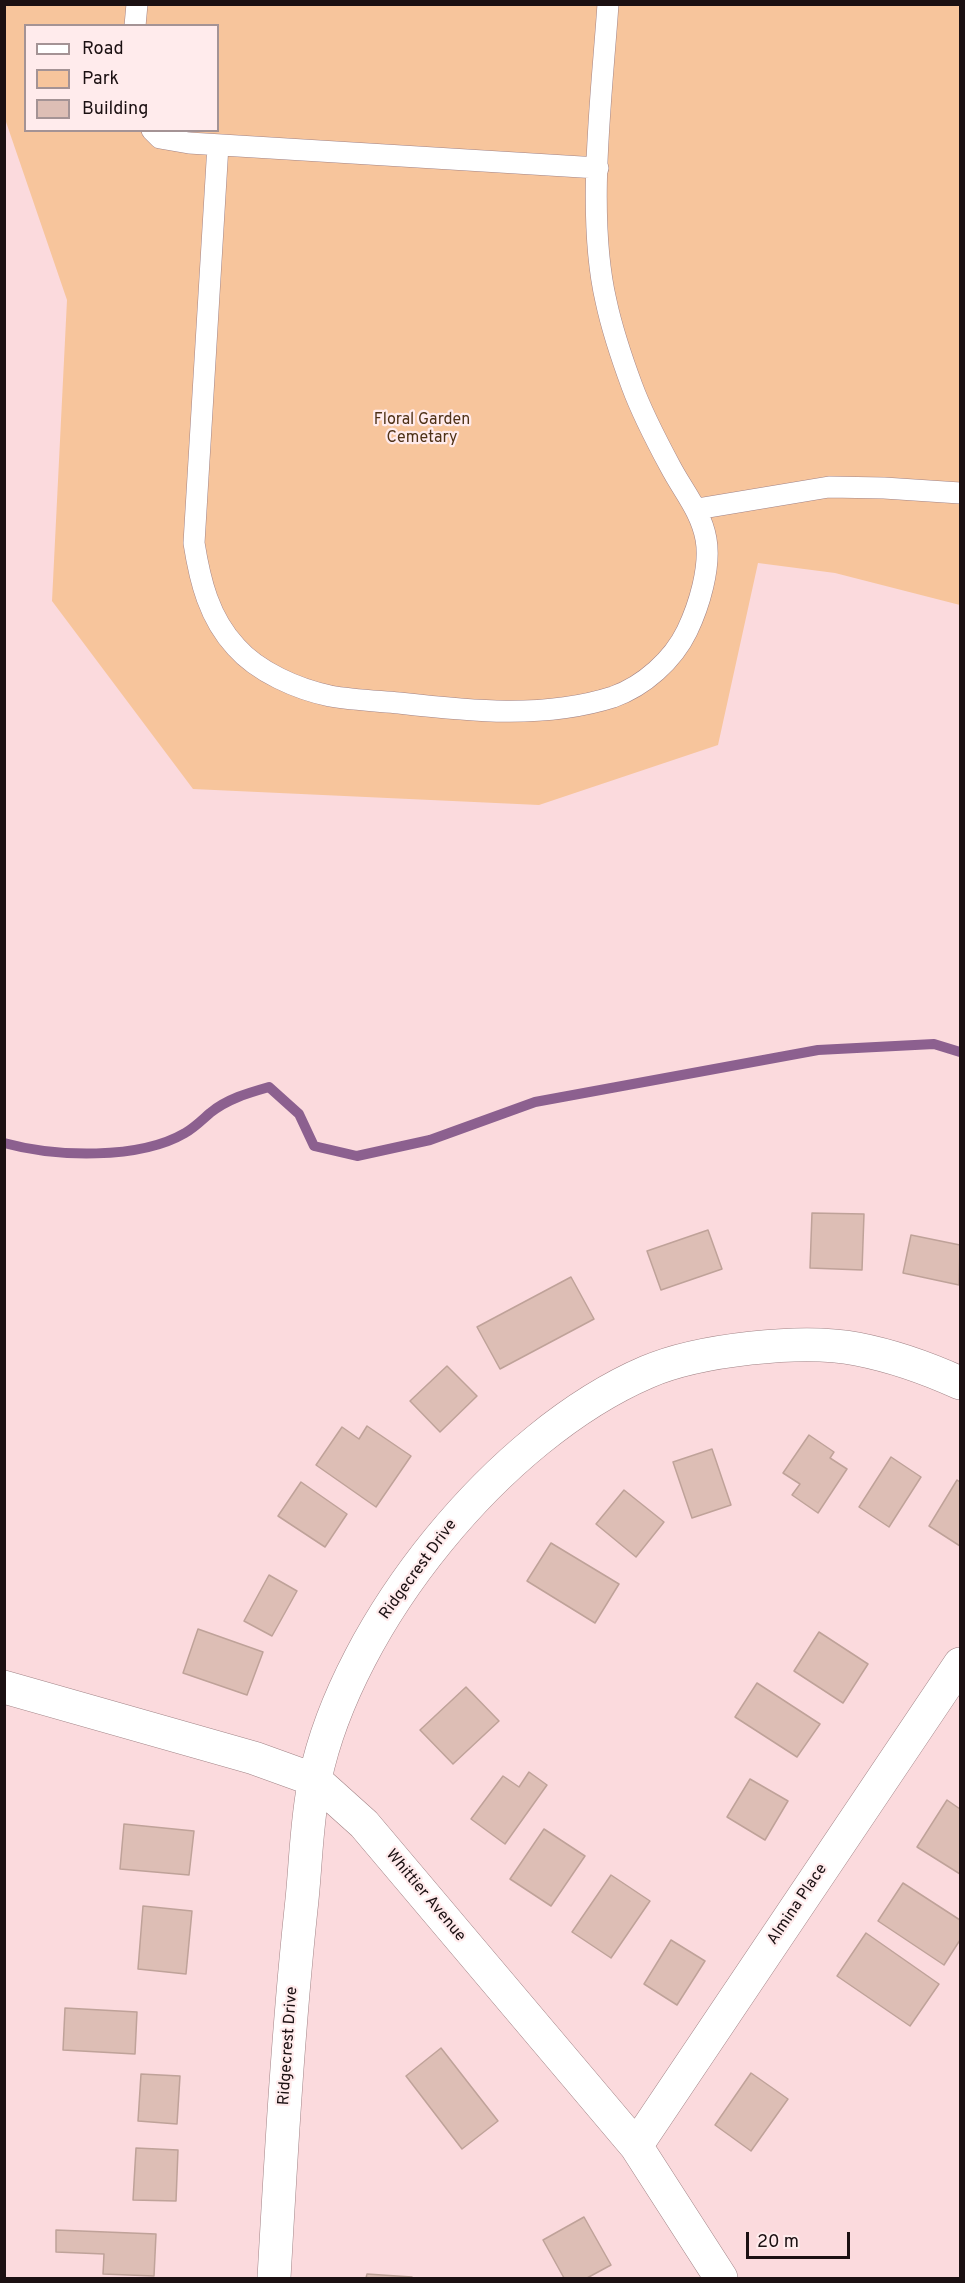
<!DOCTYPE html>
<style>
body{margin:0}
#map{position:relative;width:965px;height:2283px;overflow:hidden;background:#fbdadd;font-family:Overpass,sans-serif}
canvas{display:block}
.frame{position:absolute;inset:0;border:6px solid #1b1012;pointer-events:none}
.legend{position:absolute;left:24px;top:24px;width:195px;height:108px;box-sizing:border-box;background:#ffebec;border:2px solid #a49395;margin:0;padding:8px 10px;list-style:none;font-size:18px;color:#1b1012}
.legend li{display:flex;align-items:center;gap:12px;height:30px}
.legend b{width:30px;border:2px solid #a49395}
.scale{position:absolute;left:746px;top:2232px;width:104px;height:27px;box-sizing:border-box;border:3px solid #1b1012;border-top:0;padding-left:8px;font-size:18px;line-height:21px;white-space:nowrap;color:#1b1012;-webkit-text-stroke:4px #ffebec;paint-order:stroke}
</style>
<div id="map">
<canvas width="965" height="2283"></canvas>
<div class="frame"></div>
<ul class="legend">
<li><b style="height:8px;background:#fff"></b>Road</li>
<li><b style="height:16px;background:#f7c59c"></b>Park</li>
<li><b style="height:16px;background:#ddbeb5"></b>Building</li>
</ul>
<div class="scale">20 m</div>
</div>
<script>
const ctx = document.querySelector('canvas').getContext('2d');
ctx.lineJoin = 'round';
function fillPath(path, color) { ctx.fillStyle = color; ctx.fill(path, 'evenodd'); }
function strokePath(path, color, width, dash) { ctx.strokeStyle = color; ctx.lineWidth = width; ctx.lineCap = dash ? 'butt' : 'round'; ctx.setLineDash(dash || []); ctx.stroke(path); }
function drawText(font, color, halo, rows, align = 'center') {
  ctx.font = font + ' Overpass,sans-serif'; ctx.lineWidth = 4.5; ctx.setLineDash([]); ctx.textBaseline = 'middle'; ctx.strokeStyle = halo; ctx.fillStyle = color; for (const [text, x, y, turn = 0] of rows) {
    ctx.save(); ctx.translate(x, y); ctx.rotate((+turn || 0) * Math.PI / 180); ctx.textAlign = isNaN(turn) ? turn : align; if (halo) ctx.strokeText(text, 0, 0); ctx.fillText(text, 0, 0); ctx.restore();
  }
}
fillPath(new Path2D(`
 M4,5h956v600l-125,-32 -77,-10 -40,182 -179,60 -346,-16 -141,-188 15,-301 -62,-181zM26,26h192v104h-192z`), '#f7c59c');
strokePath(new Path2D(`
 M4,1143c51,14 135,17 181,-10 9,-5 17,-13 25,-20 17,-14 38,-20 59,-26l30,27 15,32 43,10 73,-16 105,-38 283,-52 116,-6 26,8`), '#8c608f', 10);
const building = new Path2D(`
 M812,1213l52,1 -2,56 -52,-2z
 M708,1230l14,39 -61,21 -14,-39z
 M911,1235l49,10 -1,40 -56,-12z
 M571,1277l23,42 -94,50 -23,-42z
 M447,1366l30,30 -37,36 -30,-31z
 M367,1426l44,30 -35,51 -60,-42 26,-38 17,12z
 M809,1435l25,17 -4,6 17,11 -29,44 -26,-18 8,-11 -17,-11z
 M712,1449l19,56 -39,13 -19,-56z
 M891,1457l30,20 -32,50 -30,-20z
 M957,1480l3,2v64l-31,-20z
 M301,1482l46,32 -22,33 -47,-31z
 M624,1490l40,32 -28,35 -40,-33z
 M551,1543l68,41 -24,39 -68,-42z
 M269,1575l28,16 -25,45 -28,-15z
 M198,1629l65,23 -16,43 -64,-22z
 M819,1632l49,32 -25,39 -49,-32z
 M757,1683l63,41 -23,33 -62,-40z
 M466,1687l33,34 -46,43 -33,-34z
 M529,1772l18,13 -42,59 -34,-25 32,-43 16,11z
 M750,1779l38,22 -23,39 -38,-23z
 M947,1800l13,9v65l-43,-27z
 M124,1824l70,7 -5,44 -69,-6z
 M544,1829l41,27 -34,50 -41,-27z
 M611,1875l39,26 -39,57 -39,-26z
 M903,1883l57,37v20l-16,25 -66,-44z
 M143,1906l49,5 -6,63 -48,-5z
 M866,1933l73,51 -29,42 -73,-50z
 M671,1940l34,21 -28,44 -33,-21z
 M65,2008l72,4 -2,42 -72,-4z
 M441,2048l57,73 -36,28 -56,-73z
 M751,2073l37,26 -37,52 -36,-26z
 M141,2074l39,2 -3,48 -39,-3z
 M136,2148l42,2 -2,51 -43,-1z
 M584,2217l27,48 -24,13h-23l-21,-38z
 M56,2230l100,4 -2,42 -51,-2 1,-20 -48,-2z
 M367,2274l45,3v1h-46z`);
fillPath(building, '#ddbeb5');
strokePath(building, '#bfa299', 1.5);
const lane = new Path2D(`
 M135,26l2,-22
 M152,130l8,8 29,5 409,25
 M218,145l-24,398c6,38 15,75 42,104 22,25 61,42 94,49 23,4 47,5 69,7 70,8 145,16 214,-6 31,-11 60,-37 74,-66 12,-25 24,-64 19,-92 -5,-28 -23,-48 -36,-73 -14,-26 -28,-53 -38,-80 -10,-27 -20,-57 -26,-85 -20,-86 -4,-207 2,-297
 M697,509l132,-22 55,1 76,5`);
const street = new Path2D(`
 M4,1687l250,71 61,22 49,44 272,322 85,132
 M636,2146l324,-482
 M274,2278c7,-123 14,-246 27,-369 5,-43 5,-88 14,-130 33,-157 185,-344 332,-407 51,-22 155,-34 210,-23 36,7 70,19 103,34`);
strokePath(lane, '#a18386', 22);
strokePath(street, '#a18386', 34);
strokePath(lane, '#fff', 21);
strokePath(street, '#fff', 33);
drawText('16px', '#4e3116', '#ffebec', [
 ["Floral Garden",422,421],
 ["Cemetary",422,439]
]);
drawText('16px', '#1b1012', '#ffebec', [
 ["Ridgecrest Drive",419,1570,-54],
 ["Whittier Avenue",425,1896,50],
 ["Almina Place",798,1905,-56],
 ["Ridgecrest Drive",289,2046,-86]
]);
</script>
